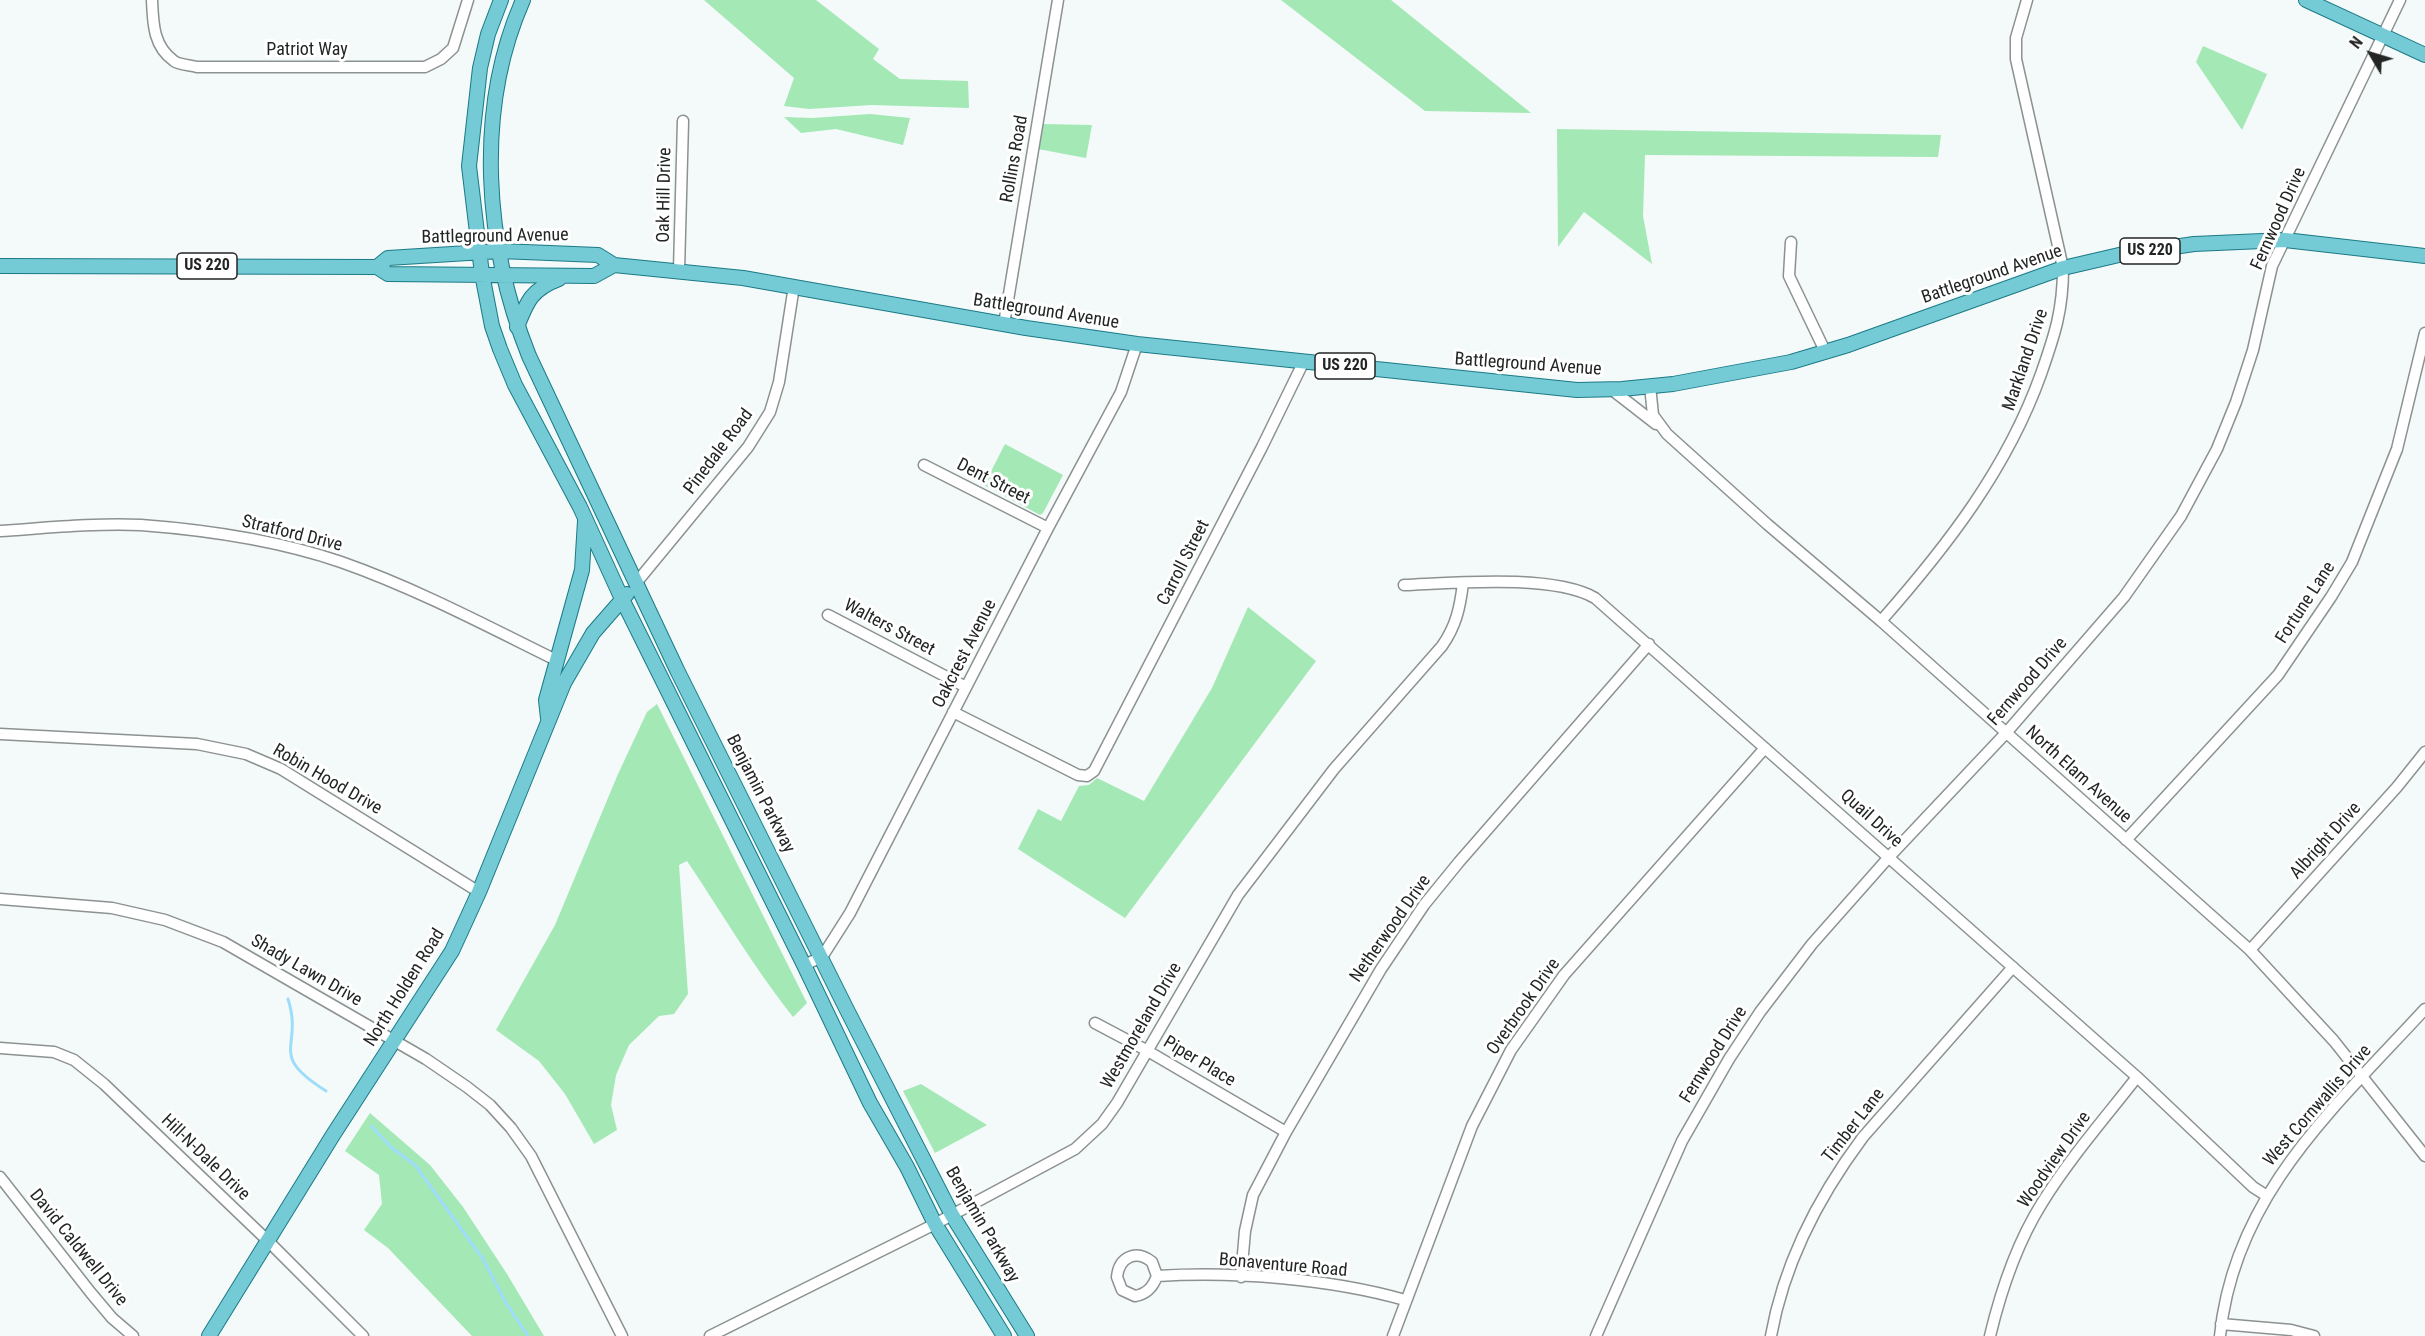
<!DOCTYPE html>
<style>
body{margin:0}
#map{position:relative;width:2425px;height:1336px;overflow:hidden;background:#f3faf9;font-family:"Roboto Condensed",sans-serif}
canvas{display:block}
.north{position:absolute;left:2341px;top:24px;width:60px;height:60px;-webkit-text-stroke:4px #fff;paint-order:stroke;rotate:308deg;font-size:16px;font-weight:700;line-height:24px;text-align:center;color:#232525}
.north::after{content:'';display:block;margin:auto;width:21px;height:27px;background:#232525;clip-path:polygon(50% 0,100% 100%,50% 72%,0 100%)}
</style>
<div id="map">
<canvas width="2425" height="1336"></canvas>
<div class="north">N</div>
</div>
<script>
const ctx = document.querySelector('canvas').getContext('2d');
ctx.lineJoin = 'round';
function fillPath(path, color) { ctx.fillStyle = color; ctx.fill(path, 'evenodd'); }
function strokePath(path, color, width, dash) { ctx.strokeStyle = color; ctx.lineWidth = width; ctx.lineCap = dash ? 'butt' : 'round'; ctx.setLineDash(dash || []); ctx.stroke(path); }
function drawText(font, color, halo, rows, align = 'center') {
  ctx.font = font + ' "Roboto Condensed",sans-serif'; ctx.lineWidth = 6; ctx.setLineDash([]); ctx.textBaseline = 'middle'; ctx.strokeStyle = halo; ctx.fillStyle = color; for (const [text, x, y, turn = 0] of rows) {
    ctx.save(); ctx.translate(x, y); ctx.rotate((+turn || 0) * Math.PI / 180); ctx.textAlign = isNaN(turn) ? turn : align; if (halo) ctx.strokeText(text, 0, 0); ctx.fillText(text, 0, 0); ctx.restore();
  }
}
fillPath(new Path2D(`
 M704,0h112l63,49 -6,10 27,20 68,2 1,27 -97,-3 -63,4 -25,-3 10,-28z
 M1391,0l140,113 -106,-2 -144,-111z
 M2203,46l64,28 -25,56 -46,-68z
 M870,114l40,4 -7,27 -67,-16 -35,4 -17,-16 29,1z
 M1043,124l49,1 -6,33 -48,-9z
 M1557,129l384,6 -3,22 -293,-2 -2,61 9,48 -68,-52 -26,35z
 M1005,444l58,31 -20,38 -3,2 -56,-30z
 M1248,607l68,54 -191,257 -107,-69 20,-40 23,12 18,-35 10,-1 8,-7 47,23 68,-113z
 M657,704l150,299 -14,14c-39,-49 -71,-104 -106,-156l-8,4 9,129 -14,20 -15,2 -30,29 -13,30 -5,30 6,25 -23,14 -29,-50 -26,-33 -43,-31 59,-105 63,-151 29,-62z
 M921,1084l66,41 -52,28 -32,-62z
 M370,1113l60,52 33,42 44,67 37,62h-72l-84,-88 -24,-18 18,-26 -3,-29 -34,-24z`), '#a3e8b5');
strokePath(new Path2D(`
 M288,999c16,50 -22,54 38,92
 M371,1126l21,22 23,17 13,18 55,76 23,44 22,33`), '#9dddfa', 3);
const minor = new Path2D(`
 M152,0c1,23 1,46 22,61 5,4 16,4 23,6h228l16,-8 12,-11 15,-48
 M1791,242l-2,34 36,75
 M679,270l4,-149
 M1004,324l54,-324
 M1650,386l3,29 14,19 100,90 114,97 369,329 84,91 91,115
 M1611,389l45,35
 M924,465l124,63
 M0,531c46,-3 94,-8 141,-6 66,5 136,15 200,37 74,26 144,63 215,98
 M636,583l112,-136 22,-35 9,-30 15,-96
 M1404,585c50,-2 149,-11 191,13l542,479 116,110 14,9
 M828,615l138,72
 M1881,621c66,-75 126,-152 160,-247 14,-40 22,-64 22,-106l-47,-209v-21l11,-38
 M953,712l125,63 9,1 7,-5 168,-324 42,-86
 M0,734l197,10 49,10 35,15 198,123
 M2126,840l152,-165 53,-78 21,-35 45,-113 28,-116
 M0,899l112,9 53,12 58,22 203,117 41,28 23,18 21,23 20,28 91,180
 M2250,950l147,-163 28,-35
 M804,965l18,-8 28,-44 198,-385 73,-136 16,-48
 M1095,1023l51,27 140,82
 M0,1048l54,4 20,8 30,24 163,156 96,96
 M0,1177l91,116 21,25 21,18
 M1157,1276c-4,11 -10,18 -22,20l-13,-6 -5,-13c2,-20 19,-28 35,-15l5,14c78,-5 174,3 248,24
 M1241,1277l4,-46 8,-36 33,-63 95,-163 43,-64 35,-43 190,-218
 M2221,1324l70,6 23,6
 M710,1336l225,-112 140,-75 27,-25 15,-21 121,-208 96,-126 108,-123c14,-20 18,-38 21,-63
 M1393,1336l79,-210 39,-76 53,-75 201,-227
 M1596,1336l86,-195 47,-82 31,-47 52,-68 77,-87 117,-124 118,-136 57,-81 36,-67 19,-47 17,-52 19,-84 128,-266
 M1771,1336c13,-73 48,-140 92,-199l150,-170
 M1990,1336c11,-46 27,-93 52,-133 28,-45 63,-85 95,-126
 M2220,1336c14,-141 115,-229 205,-327`);
const major = new Path2D(`
 M501,0l-13,34 -8,34 -11,98 13,108 10,52 8,23 15,36 65,122 42,92 182,366 66,138 37,64 28,57 69,112
 M523,0c-49,111 -38,246 6,356l148,314 170,340 105,205 75,121
 M2306,0l119,55
 M0,266l377,1 11,7 206,2 20,-11
 M377,267l11,-9 112,-7 98,4 16,10 129,13 283,50 111,16 440,46 45,-1 51,-5 118,-22 57,-17 215,-77 56,-13 75,-11 91,-4 140,16
 M517,327c10,-26 15,-38 42,-48
 M548,718l-2,-18 36,-130 3,-49
 M209,1336l124,-201 119,-184 27,-59 85,-209 29,-50 34,-39`);
strokePath(minor, '#8c9291', 13);
strokePath(major, '#1b7a86', 16);
strokePath(minor, '#fff', 10);
strokePath(major, '#74cbd6', 14);
for (const [x, y, w] of [
 [2150,251,60],
 [207,266,60],
 [1345,366,60]
]) { const box = new Path2D(); box.roundRect(x - w / 2, y - 13, w, 26, 4.5); ctx.fillStyle = '#fff'; ctx.fill(box); strokePath(box, '#232525', 1.5); }
drawText('bold 16px', '#232525', null, [
 ["US 220",2150,251],
 ["US 220",207,266],
 ["US 220",1345,366]
]);
drawText('18px', '#232525', '#fff', [
 ["Patriot Way",307,50],
 ["Rollins Road",1015,159,-80],
 ["Oak Hill Drive",665,195,-89],
 ["Fernwood Drive",2279,219,-66],
 ["Battleground Avenue",495,237,-1],
 ["Battleground Avenue",1992,275,-19],
 ["Battleground Avenue",1046,312,9],
 ["Markland Drive",2026,360,-71],
 ["Battleground Avenue",1528,365,4],
 ["Pinedale Road",719,452,-53],
 ["Dent Street",993,482,27],
 ["Stratford Drive",292,534,14],
 ["Carroll Street",1184,563,-63],
 ["Fortune Lane",2306,603,-57],
 ["Walters Street",889,628,28],
 ["Oakcrest Avenue",965,654,-63],
 ["Fernwood Drive",2028,682,-49],
 ["North Elam Avenue",2078,775,42],
 ["Robin Hood Drive",327,780,30],
 ["Benjamin Parkway",760,794,63],
 ["Quail Drive",1871,819,42],
 ["Albright Drive",2326,841,-48],
 ["Netherwood Drive",1391,929,-55],
 ["Shady Lawn Drive",306,971,30],
 ["North Holden Road",405,988,-58],
 ["Overbrook Drive",1524,1007,-55],
 ["Westmoreland Drive",1142,1026,-60],
 ["Fernwood Drive",1714,1055,-58],
 ["Piper Place",1199,1062,31],
 ["West Cornwallis Drive",2318,1106,-49],
 ["Timber Lane",1854,1126,-52],
 ["Hill-N-Dale Drive",205,1158,44],
 ["Woodview Drive",2055,1160,-55],
 ["Benjamin Parkway",982,1225,60],
 ["David Caldwell Drive",78,1248,51],
 ["Bonaventure Road",1283,1266,5]
]);
</script>
